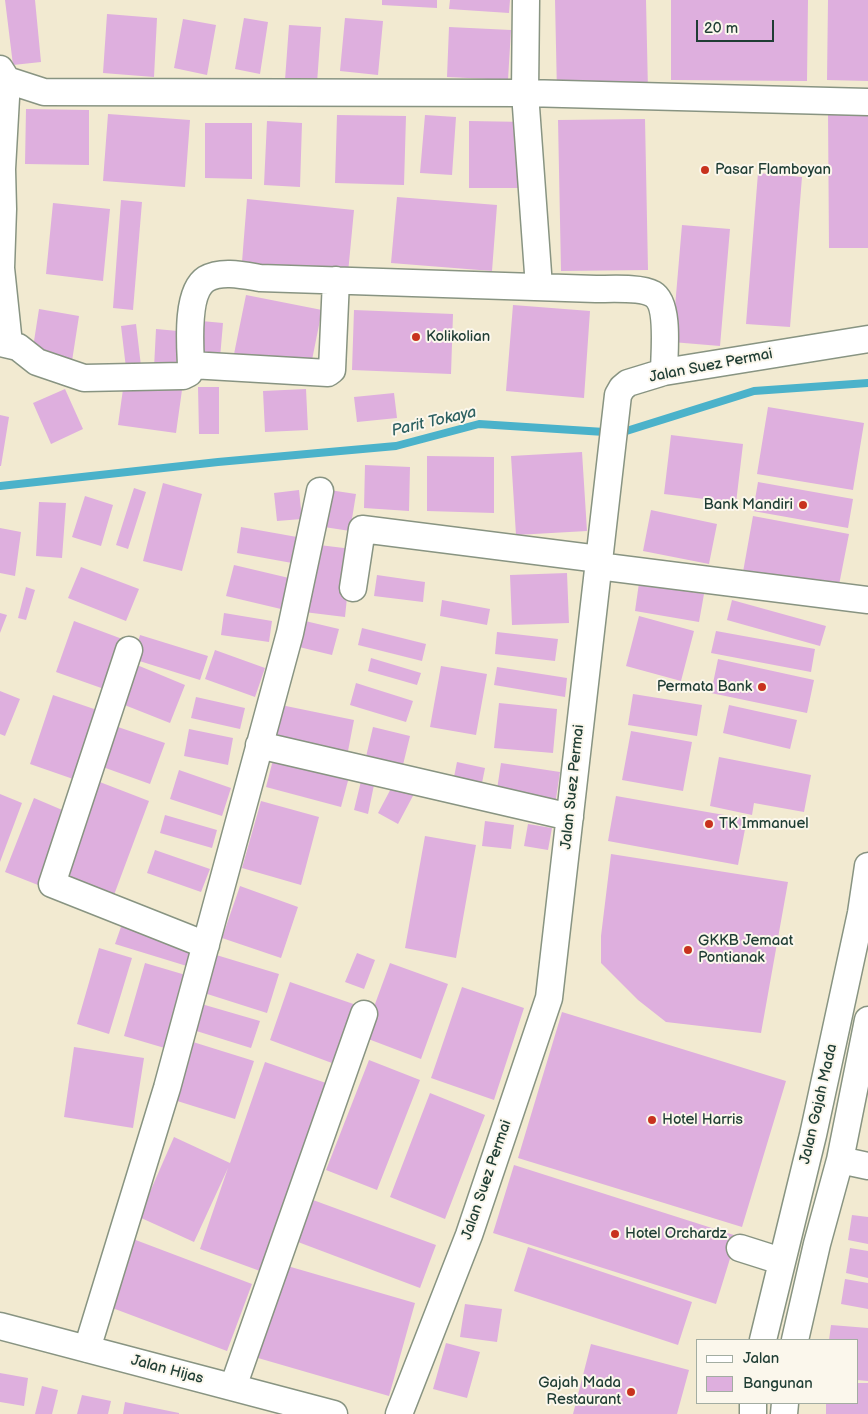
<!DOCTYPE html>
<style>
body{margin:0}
#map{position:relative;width:868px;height:1414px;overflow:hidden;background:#f2ead1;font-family:"Balsamiq Sans",sans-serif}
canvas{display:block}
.legend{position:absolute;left:696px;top:1339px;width:162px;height:65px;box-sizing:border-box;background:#fbf7ec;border:1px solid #a3ada2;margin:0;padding:6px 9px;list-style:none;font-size:15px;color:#1f3d34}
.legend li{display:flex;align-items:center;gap:10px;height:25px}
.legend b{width:25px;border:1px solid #a3ada2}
.scale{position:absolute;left:696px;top:20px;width:78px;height:22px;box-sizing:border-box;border:2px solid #1f3d34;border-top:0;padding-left:6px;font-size:15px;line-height:18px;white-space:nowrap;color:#1f3d34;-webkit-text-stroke:4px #fbf7ec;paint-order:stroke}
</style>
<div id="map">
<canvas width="868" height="1414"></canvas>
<ul class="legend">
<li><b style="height:6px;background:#fff"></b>Jalan</li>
<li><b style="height:14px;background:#deafde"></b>Bangunan</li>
</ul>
<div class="scale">20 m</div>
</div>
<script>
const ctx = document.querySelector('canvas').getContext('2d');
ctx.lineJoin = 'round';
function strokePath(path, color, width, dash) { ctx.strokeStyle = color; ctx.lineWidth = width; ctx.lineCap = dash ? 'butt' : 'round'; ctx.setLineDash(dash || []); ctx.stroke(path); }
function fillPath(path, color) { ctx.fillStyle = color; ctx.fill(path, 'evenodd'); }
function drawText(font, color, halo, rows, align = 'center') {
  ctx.font = font + ' "Balsamiq Sans",sans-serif'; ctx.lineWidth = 4; ctx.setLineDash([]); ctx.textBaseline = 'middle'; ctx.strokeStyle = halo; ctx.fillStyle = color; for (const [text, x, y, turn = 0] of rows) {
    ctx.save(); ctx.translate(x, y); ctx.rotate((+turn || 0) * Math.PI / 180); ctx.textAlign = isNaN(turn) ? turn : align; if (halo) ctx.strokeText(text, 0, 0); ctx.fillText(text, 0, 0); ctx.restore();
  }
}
strokePath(new Path2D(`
 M0,486l218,-24 178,-16 83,-22 141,9 134,-42 114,-8`), '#4bb2ca', 8);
fillPath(new Path2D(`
 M5,0h30l6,62 -28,3z
 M382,0h55v8l-55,-3z
 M450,0h60l-1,13 -60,-4z
 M555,0h91l2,91 -91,2z
 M671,0h137l-1,81 -136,-1z
 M828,0h40v81l-41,-1z
 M107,14l50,4 -3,59 -51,-4z
 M244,18l24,4 -8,52 -25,-5z
 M345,18l38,3 -5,54 -38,-4z
 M183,19l33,6 -9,50 -33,-7z
 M289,25l32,2 -4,56 -32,-3z
 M449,27l62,3 -3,50 -61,-3z
 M26,109l63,1v55l-64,-1z
 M828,113l40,1v134h-39z
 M108,114l82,6 -5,67 -82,-6z
 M337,115l69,1 -2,69 -69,-2z
 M425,115l31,2 -4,58 -32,-2z
 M645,119l3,151 -87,1 -3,-151z
 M267,121l35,2 -2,64 -36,-2z
 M469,121l58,1v66h-58z
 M205,123h47v56l-47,-1z
 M758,173l44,4 -12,150 -44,-3z
 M397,197l100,8 -5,66 -101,-8z
 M247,199l107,11 -6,63 -106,-11z
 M121,200l21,2 -9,108 -20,-2z
 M53,203l57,6 -7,72 -57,-7z
 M682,225l48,4 -10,117 -48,-4z
 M246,295l76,15 -12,60 -76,-16z
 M513,305l77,6 -6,87 -78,-7z
 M39,309l40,7 -7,45 -40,-7z
 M354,310l99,4 -2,60 -99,-4z
 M201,321l22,2 -3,35 -22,-2z
 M136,324l5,42 -15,2 -5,-42z
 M156,329l22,2 -2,38 -22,-1z
 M124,382l58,8 -6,43 -58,-8z
 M198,387h21v47h-20z
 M65,389l18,40 -32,15 -18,-41z
 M306,389l2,41 -43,2 -2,-41z
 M394,393l3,25 -40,4 -3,-25z
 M768,407l96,16 -11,67 -96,-16z
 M0,415l9,2 -8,49h-1z
 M671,435l72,9 -7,59 -72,-9z
 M582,452l5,79 -71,4 -5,-79z
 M427,456l67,1v56l-67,-2z
 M365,465l45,2 -1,44 -45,-3z
 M758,482l95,17 -5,29 -95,-17z
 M163,483l39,11 -20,77 -39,-10z
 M134,488l12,4 -18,57 -12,-4z
 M299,490l3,29 -25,2 -3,-28z
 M329,490l27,4 -6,37 -26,-4z
 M85,496l28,9 -12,41 -29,-9z
 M39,502l27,1 -4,55 -26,-2z
 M651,510l66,14 -8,40 -66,-13z
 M753,516l96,18 -11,56 -95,-18z
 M241,527l56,10 -5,26 -55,-10z
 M0,528l21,4 -6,44 -15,-3z
 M311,544l41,5 -7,68 -41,-5z
 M234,565l55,13 -8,31 -55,-13z
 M81,567l58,22 -13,32 -58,-23z
 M567,573l2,50 -57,2 -2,-50z
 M377,575l48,7 -2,20 -49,-6z
 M639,583l65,11 -5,28 -64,-11z
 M26,587l9,3 -9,30 -8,-2z
 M442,600l48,9 -3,16 -47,-9z
 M732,600l94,26 -6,20 -93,-26z
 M0,613l7,2 -7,18z
 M224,613l48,8 -3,21 -48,-7z
 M639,616l55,15 -13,50 -55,-15z
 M301,620l38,9 -7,26 -37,-9z
 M74,621l51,19 -18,50 -51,-18z
 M362,628l64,16 -4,17 -64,-16z
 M716,631l99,18 -4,23 -100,-19z
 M497,632l61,7 -3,22 -60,-7z
 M140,635l68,21 -8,24 -67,-21z
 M215,650l50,18 -10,29 -50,-18z
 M371,658l50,15 -4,12 -49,-14z
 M718,659l96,21 -7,33 -96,-20z
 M137,665l48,20 -15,38 -48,-19z
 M441,666l46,8 -11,61 -46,-8z
 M497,667l70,11 -2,19 -71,-12z
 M356,683l57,18 -7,21 -56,-17z
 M0,691l20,8 -15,37 -5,-2z
 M633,694l69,11 -5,31 -69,-11z
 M53,695l47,16 -24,69 -46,-16z
 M196,697l49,11 -5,21 -49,-11z
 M499,703l58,6 -4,44 -59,-5z
 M281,705l73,15 -6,31 -73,-14z
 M729,705l68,15 -7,29 -67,-16z
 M115,726l50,17 -15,41 -50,-18z
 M373,727l37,9 -8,33 -37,-8z
 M189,729l44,9 -5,27 -44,-9z
 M631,731l61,11 -9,49 -61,-11z
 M274,756l75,21 -8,30 -75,-20z
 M719,757l92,18 -7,37 -50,-9 -2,12 -42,-9z
 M457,762l28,6 -5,25 -28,-6z
 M501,763l59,9 -5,33 -59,-9z
 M179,770l52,18 -9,28 -52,-17z
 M362,777l13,3 -7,34 -14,-4z
 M92,779l57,22 -38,102 -57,-22z
 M395,781l20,11 -17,32 -20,-11z
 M0,794l22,9 -22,59z
 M616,796l131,23 -9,46 -130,-24z
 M34,798l33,14 -29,73 -33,-13z
 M261,801l58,16 -18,68 -59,-17z
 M165,815l52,15 -5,18 -52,-15z
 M485,821l29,4 -3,24 -29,-3z
 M528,824l24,4 -4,22 -24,-4z
 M425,836l51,9 -20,113 -51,-10z
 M155,850l55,19 -9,23 -54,-19z
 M611,854l177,28 -27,151 -95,-11 -28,-22 -37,-37v-27z
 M240,886l58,21 -17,51 -59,-20z
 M122,924l75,23 -7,20 -75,-23z
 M99,948l33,10 -23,76 -32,-10z
 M357,953l18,7 -11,29 -19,-7z
 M213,954l66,20 -12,39 -66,-21z
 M145,963l44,13 -21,73 -44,-13z
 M390,963l58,21 -27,75 -58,-22z
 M290,982l72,25 -22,59 -70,-26z
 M462,987l62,21 -30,92 -63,-22z
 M198,1003l62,18 -9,27 -61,-19z
 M562,1012l224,69 -44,146 -224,-69z
 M193,1042l61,19 -19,58 -61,-19z
 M74,1047l70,11 -11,70 -69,-11z
 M369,1060l51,20 -43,110 -51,-20z
 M265,1062l61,21 -66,188 -60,-22 28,-81 -34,74 -55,-25 35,-80 56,26z
 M430,1093l55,22 -40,104 -55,-22z
 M514,1165l223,71 -21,68 -223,-71z
 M313,1200l123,45 -16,43 -122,-46z
 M852,1215l16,2v27l-20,-4z
 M133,1239l119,45 -25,67 -120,-45z
 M528,1247l164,55 -14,43 -164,-54z
 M850,1248l18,3v27l-22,-5z
 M284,1265l131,38 -26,93 -131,-38z
 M845,1279l23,4v26l-27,-5z
 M465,1304l37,5 -5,33 -37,-5z
 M831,1325l37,3v53l-11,-1v-40h-28z
 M446,1343l34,9 -13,46 -34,-9z
 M591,1344l98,26 -12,44h-104z
 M0,1373l28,5 -4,28 -24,-4z
 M857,1383h11v31h-42v-11h31z
 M42,1386l16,4 -6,24h-17z
 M82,1395l29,6 -3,13h-31z
 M125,1402l54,11v1h-56z`), '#deafde');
const minor = new Path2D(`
 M526,0l-1,93 14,194
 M0,69l7,11 37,12 481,1 343,9
 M7,80l-5,89 1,40 -2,59 8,76
 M0,343l18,4 19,15 47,16 99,-2 6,-3 2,-8c-1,-21 -5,-73 15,-86 15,-9 37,-4 54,-1l336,11c15,0 45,-2 57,5 17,10 11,61 11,78
 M191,365l137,8 4,-3 4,-90
 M598,566l270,34
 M353,588l9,-59 237,30
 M129,650l-77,234 154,61
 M259,745l311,72
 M840,1160l28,6
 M740,1248l41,13
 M0,1326l334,88
 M763,1340l50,-205 48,-222 7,-47
 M795,1340l22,-96 23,-84 28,-140
 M87,1349l80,-261 123,-455 30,-142
 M233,1387l131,-373
 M399,1414l70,-179 80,-237 69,-603 4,-7 6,-5 36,-11 204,-33
 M753,1414v-11
 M784,1414l1,-11`);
strokePath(minor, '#889482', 29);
strokePath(minor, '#fff', 26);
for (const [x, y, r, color] of [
 [705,170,5,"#c8321e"],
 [416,337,5,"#c8321e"],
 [803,505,5,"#c8321e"],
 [762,687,5,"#c8321e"],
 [709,824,5,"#c8321e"],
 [688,950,5,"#c8321e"],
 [652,1120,5,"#c8321e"],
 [615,1234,5,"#c8321e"],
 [631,1392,5,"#c8321e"]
]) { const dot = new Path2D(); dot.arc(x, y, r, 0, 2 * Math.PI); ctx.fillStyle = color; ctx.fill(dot); strokePath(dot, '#fbf7ec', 2); }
drawText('15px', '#1f3d34', '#fbf7ec', [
 ["Pasar Flamboyan",715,170],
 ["Kolikolian",426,337],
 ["Bank Mandiri",793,505,"right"],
 ["Permata Bank",752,687,"right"],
 ["TK Immanuel",719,824],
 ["GKKB Jemaat",698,941],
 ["Pontianak",698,958],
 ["Hotel Harris",662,1120],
 ["Hotel Orchardz",625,1234],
 ["Gajah Mada",621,1383,"right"],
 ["Restaurant",621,1400,"right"]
], 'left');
drawText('15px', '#1f3d34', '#fbf7ec', [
 ["Jalan Suez Permai",711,366,-11],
 ["Jalan Suez Permai",573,787,-84],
 ["Jalan Gajah Mada",819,1104,-77],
 ["Jalan Suez Permai",487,1180,-71],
 ["Jalan Hijas",167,1370,15]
]);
drawText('italic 16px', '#2c6061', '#fbf7ec', [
 ["Parit Tokaya",434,422,-13]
]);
</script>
